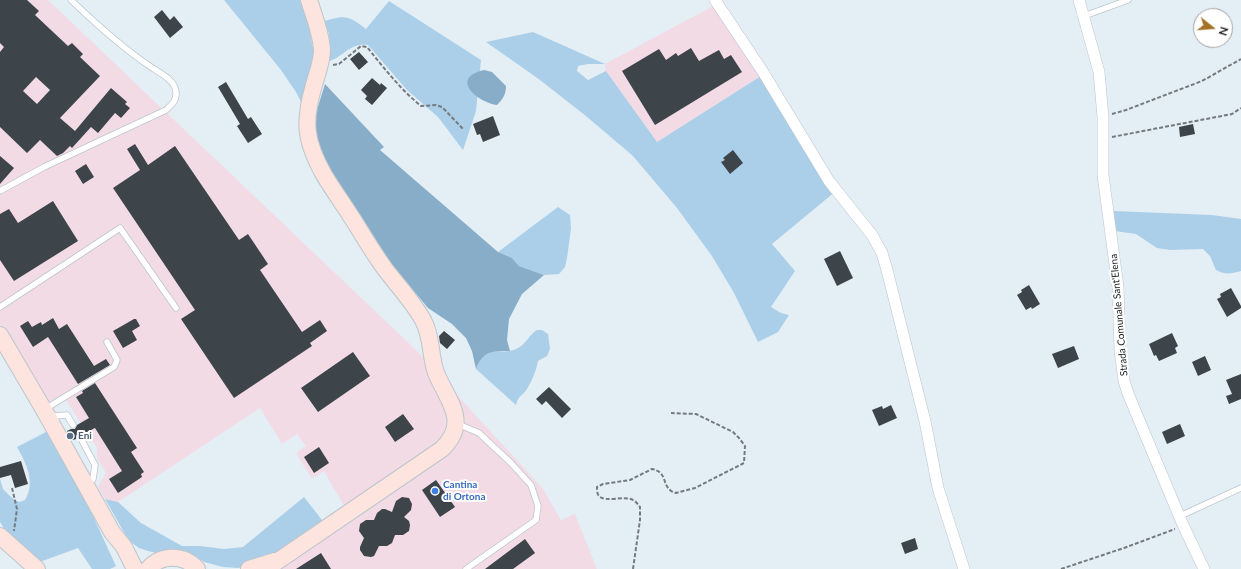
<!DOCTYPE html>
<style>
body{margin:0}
#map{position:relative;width:1241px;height:569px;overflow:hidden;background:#e4eef5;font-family:Lato,sans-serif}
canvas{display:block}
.north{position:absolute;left:1193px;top:8px;width:40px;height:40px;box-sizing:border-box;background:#fff;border:1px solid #a2a3a4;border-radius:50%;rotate:107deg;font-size:11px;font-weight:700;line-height:16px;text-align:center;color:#161a1c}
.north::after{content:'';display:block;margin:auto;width:14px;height:18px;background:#a37227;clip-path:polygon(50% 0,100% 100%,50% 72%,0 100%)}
</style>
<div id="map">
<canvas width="1241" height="569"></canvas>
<div class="north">N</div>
</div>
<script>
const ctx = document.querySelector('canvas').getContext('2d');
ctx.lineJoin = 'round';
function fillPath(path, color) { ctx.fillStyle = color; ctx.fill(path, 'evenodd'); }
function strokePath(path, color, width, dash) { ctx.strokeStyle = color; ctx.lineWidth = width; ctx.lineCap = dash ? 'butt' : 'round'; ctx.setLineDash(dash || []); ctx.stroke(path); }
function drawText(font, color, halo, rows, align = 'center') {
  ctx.font = font + ' Lato,sans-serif'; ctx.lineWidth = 4; ctx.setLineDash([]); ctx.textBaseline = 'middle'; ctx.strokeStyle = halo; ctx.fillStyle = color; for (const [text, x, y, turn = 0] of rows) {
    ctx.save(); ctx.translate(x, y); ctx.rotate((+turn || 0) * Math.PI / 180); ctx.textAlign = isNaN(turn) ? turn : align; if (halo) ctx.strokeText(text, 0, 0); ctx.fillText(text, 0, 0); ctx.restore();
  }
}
fillPath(new Path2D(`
 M0,0h48l369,351 126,138 18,31 14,-6 22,55h-317l72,-49 -28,-49 -12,8 -16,-26 10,-7 -9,-12 -15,10 -22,-36 -142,94 -13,-3 -7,-12 8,-14 -9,-15v-10l-31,-48 -15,10 -51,-85z
 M715,5l46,71 -104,66 -51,-71 -1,-7z`), '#f3dbe5');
fillPath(new Path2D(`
 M224,0h76l7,18 8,40 -13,46 -6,-12 -15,-22z
 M389,1l92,59 -5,51 -13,39 -25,-33 -31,-27 -39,-45c-19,-2 -22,10 -38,16l-1,-27 -5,-13c22,-6 24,-6 42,8z
 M533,32l72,32h-17l-10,2 -1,5 11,9 18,-9 51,71 104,-66 75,115 -64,53 23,27 -24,36 10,6 8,2 -11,17 -20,10 -24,-49 -22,-37 -35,-48 -44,-52 -47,-40 -46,-36 -54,-38z
 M558,207l12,8 1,13 -4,30 -2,9 -6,7 -15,1 -14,-5 -11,-4 -7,-8 -14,-6z
 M1113,211l99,4 29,4v52c-10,3 -16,4 -25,-1l-6,-14 -7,-7 -33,1 -13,-2 -21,-14 -21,-3z
 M537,330h5l6,4 2,15 -3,7 -9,5c-2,10 -6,20 -11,28 -5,8 -8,5 -11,16l-40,-36c10,-29 26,-11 42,-21 8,-4 11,-13 19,-18z
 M48,431l44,83 24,52 -6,3h-18l-14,-21 -41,15 -30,-30 -7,-11v-43l3,10 9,9 5,3 3,1 5,-2c11,-18 1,-37 -8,-53z
 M304,497l21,27 -63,39 -24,5 -15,-1 -19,-5 -10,-7 -9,-3 -10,-1 -19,2 -8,-2 -9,-3 -7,-5 -7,-9 -20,-35 13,3 23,21 41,23h18l24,3 19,-2z`), '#abcfe9');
fillPath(new Path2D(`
 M484,70l8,2 14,14c0,8 -3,13 -9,19 -20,-3 -48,-27 -13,-35z
 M325,84l59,63 -4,3 118,102 14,6 7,8 25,9 -22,19 -13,25 -2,21 3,11c-17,0 -27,-1 -34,18l-4,-18 -6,-13 -14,-14 -24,-16 -50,-60 -31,-44 -33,-64 2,-27z`), '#88adc9');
fillPath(new Path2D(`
 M0,0h27l12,11 -4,4 33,31 4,-3 11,11 -3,3 20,19 -40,42 15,13 36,-43 16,14 -2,2 5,4 -9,10 -6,-5 -17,20 -7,-6 -19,21 -2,-2 -7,7 -6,3 -17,-16 -13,13 -27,-26v-75l4,-5 -4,-4zM36,77l14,13 -13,14 -14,-13z
 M162,10l8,10 4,-4 9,11 -13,11 -16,-21z
 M691,48l8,13 20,-11 5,9 7,-4 11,17 -87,53 -33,-54 37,-22 7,11 10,-7 2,3z
 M359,52l9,10 -9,8 -9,-11z
 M372,78l8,7 1,-2 6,5 -15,17 -7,-6 2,-3 -6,-6z
 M226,82l22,37 3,-2 11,17 -14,9 -11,-17 3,-2 -22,-37z
 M493,116l7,19 -17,7 -3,-8 -3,1 -4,-11z
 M1193,124l2,10 -15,3 -1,-10z
 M135,144l13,21 27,-19 64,94 9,-6 20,30 -8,6 42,62 18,-12 7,11 -17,12 2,3 -78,52 -53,-79 14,-9 -82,-122 27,-18 -13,-21z
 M733,150l10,13 -13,11 -9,-12 4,-2 -2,-2z
 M0,156l14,12 -14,16z
 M86,164l8,13 -11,7 -8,-13z
 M53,201l25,40 -64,40 -14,-21v-46l9,-5 9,14z
 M840,251l13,27 -16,8 -13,-27z
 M1029,285l11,19 -8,5 -1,-2 -5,3 -9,-15 5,-3 -1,-2z
 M1231,288l10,18v2l-14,9 -10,-18 4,-2 -1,-3z
 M53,318l6,11 8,-5 27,42 12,-7 4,6 -32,19 -30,-47 -15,10 -13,-21 8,-5 4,6 9,-5 1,3z
 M134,319h2l4,7 -8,5 5,9 -14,8 -10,-17z
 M444,331l11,9 -8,9 -7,-6 -1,-7z
 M1172,333l6,13 -3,2 2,5 -18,8 -3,-6 -2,1 -5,-12z
 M1074,346l5,13 -21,9 -6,-14z
 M353,352l17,24 -52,36 -17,-24z
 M1205,356l6,14 -13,6 -6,-14z
 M1241,374v25l-12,5 -3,-8 6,-2 -6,-14z
 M95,383l42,65 -6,4 13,20 -3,2 1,3 -24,16 -9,-14 13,-8 -27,-43 -12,6 -2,-1h-3l-2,3v3l-3,1 -6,-9 4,-2h4l2,-4 12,-7 -13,-21 7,-4 -1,-2z
 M549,387l22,22 -9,9 -16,-17 -4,4 -6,-6z
 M891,405l6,13 -18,8 -7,-16 10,-4 1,3z
 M403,414l11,15 -19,13 -10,-15z
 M1180,424l5,12 -18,8 -5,-12z
 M319,447l10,16 -15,10 -10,-16z
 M21,461l7,23 -13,4 -4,-13 -11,3v-11z
 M436,480l19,27 -15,10 -18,-27z
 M402,497l7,1 3,6 -1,6 -7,7 5,4 1,4 -1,6 -6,4h-8l-3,8 -5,3h-8l-5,10 -3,1 -7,-1 -4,-6v-3l4,-9 -5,-7 1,-7 6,-4h8l3,-7 5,-4h3l7,3 4,-11z
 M915,538l3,11 -13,5 -4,-11z
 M525,539l10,14 -22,16h-28z
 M321,553l10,16h-35z`), '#3d444a');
const lane = new Path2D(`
 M1084,16l44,-16
 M0,191l44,-24 122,-57c5,-5 11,-9 10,-18 -1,-12 -16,-19 -25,-25 -30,-20 -55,-43 -80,-67
 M0,307l120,-79 56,80
 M45,409l69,-42 3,-7 -10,-18
 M50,419l5,-3 12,-1 6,10
 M458,424l21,9 32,30 20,22 7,21 -2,14 -70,49
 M80,437l15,28 -2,14 -7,5
 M1180,516l61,-28`);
const street = new Path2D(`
 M715,0l48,72 66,109 43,54 10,18 5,17 38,151 13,67 26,81
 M1079,0l20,72 4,45v58l15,112 2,63 4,31 5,15 54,129 21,44`);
const secondary = new Path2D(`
 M0,335l44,75 68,122 12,15 11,22
 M0,536l37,33
 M148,569c13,-15 36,-15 49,0
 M249,569l26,-8
 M266,569l176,-120c28,-27 6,-48 -6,-76 -6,-17 -4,-37 -13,-53 -10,-18 -25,-34 -38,-51 -11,-15 -21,-32 -31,-48 -10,-16 -21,-31 -30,-46 -19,-34 -21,-53 -10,-90 3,-11 8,-23 8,-35 -1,-17 -8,-34 -13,-50`);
strokePath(lane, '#bcc5cc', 7);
strokePath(street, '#bcc5cc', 12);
strokePath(secondary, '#bcc5cc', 18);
strokePath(new Path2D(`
 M333,65l6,-1 22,-18 6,1c17,21 33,42 54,59l15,-1 6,2 22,23
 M1112,114l14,-4 76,-29 39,-22
 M1112,137l120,-23 9,-6
 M12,488l5,21 -3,22
 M633,569l7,-49v-13c-2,-2 -4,-6 -7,-7 -8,-5 -28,3 -34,-4 -2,-2 -2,-6 -2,-9l6,-3 27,-4 22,-11c15,3 10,14 18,21 2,2 4,2 6,3l19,-5 49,-25 1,-17 -6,-8 -6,-6 -37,-18 -25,-1
 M1061,569l63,-21 51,-19`), '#747a7f', 2, [4, 2]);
strokePath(lane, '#fff', 5.5);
strokePath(street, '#fff', 11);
strokePath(secondary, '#fde4de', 16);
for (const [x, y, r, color] of [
 [70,436,4,"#5c6f8a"],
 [435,491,4,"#3f7fe0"]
]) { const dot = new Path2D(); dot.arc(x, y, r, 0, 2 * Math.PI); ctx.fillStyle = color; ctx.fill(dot); strokePath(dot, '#fff', 1.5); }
drawText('10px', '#161a1c', '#fff', [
 ["Strada Comunale Sant'Elena",1119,315,-95]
]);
drawText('bold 10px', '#4e5e75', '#fff', [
 ["Eni",78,436]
], 'left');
drawText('bold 10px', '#366cbe', '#fff', [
 ["Cantina",443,485],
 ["di Ortona",443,497]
], 'left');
</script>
